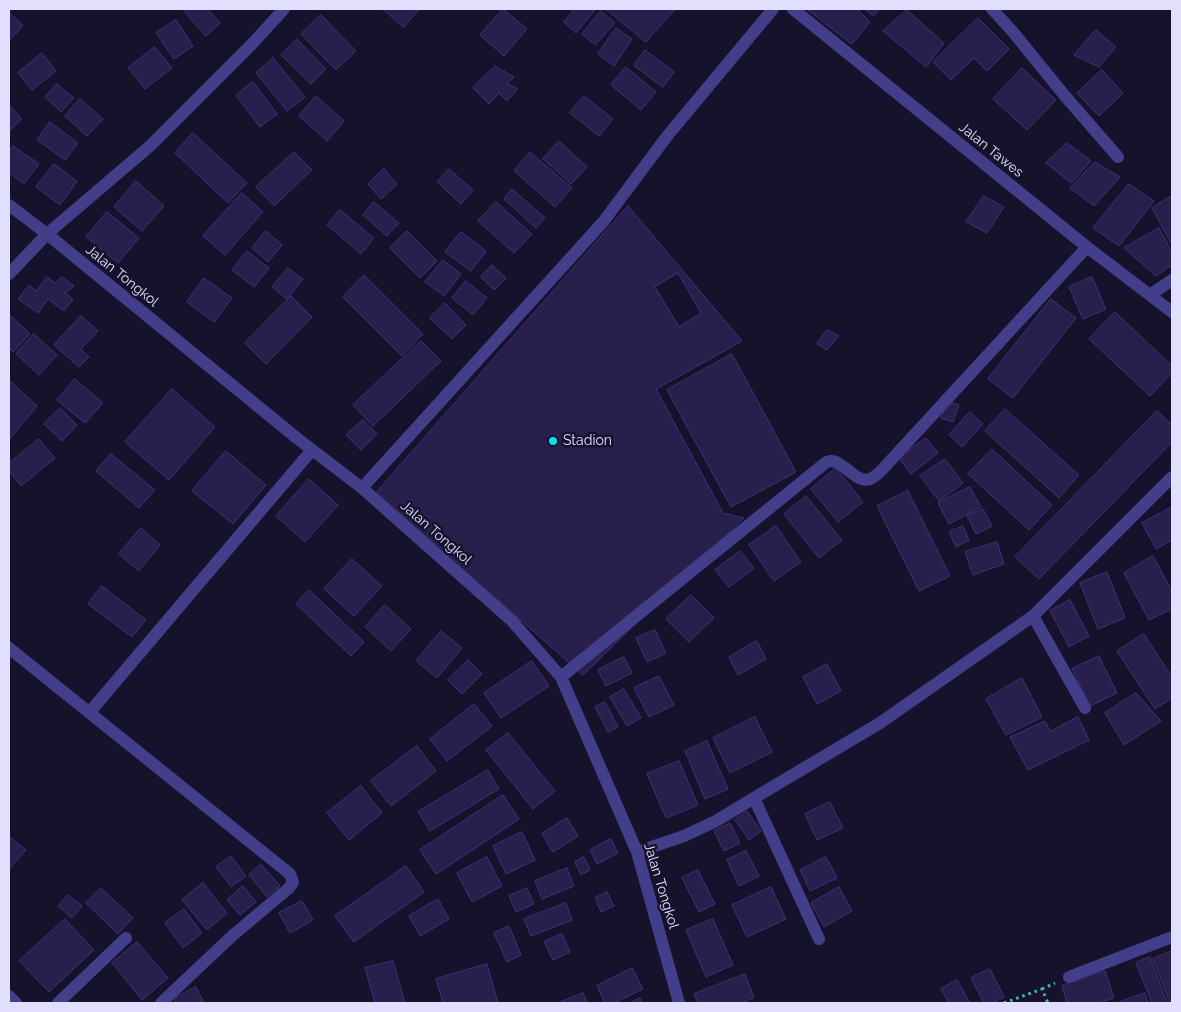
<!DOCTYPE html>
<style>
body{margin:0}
#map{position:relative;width:1181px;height:1012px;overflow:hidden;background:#17122c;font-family:Raleway,sans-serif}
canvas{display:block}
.frame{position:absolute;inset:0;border:10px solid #e2defe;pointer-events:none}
</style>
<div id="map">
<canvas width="1181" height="1012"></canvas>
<div class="frame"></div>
</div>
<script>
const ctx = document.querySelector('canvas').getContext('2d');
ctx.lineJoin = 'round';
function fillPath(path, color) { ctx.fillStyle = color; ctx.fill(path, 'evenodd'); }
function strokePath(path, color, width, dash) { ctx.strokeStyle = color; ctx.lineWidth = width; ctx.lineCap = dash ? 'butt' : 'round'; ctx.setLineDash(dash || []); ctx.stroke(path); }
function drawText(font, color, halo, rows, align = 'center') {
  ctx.font = font + ' Raleway,sans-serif'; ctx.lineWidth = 5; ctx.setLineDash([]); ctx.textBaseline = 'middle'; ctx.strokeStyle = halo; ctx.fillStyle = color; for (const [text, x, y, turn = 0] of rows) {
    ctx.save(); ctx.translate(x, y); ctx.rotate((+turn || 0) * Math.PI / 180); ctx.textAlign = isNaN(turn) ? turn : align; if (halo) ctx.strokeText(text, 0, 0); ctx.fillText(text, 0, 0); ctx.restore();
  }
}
const building = new Path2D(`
 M183,9h25l12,14 -14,13z
 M383,9h36l-15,18z
 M503,9l24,20 -23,27 -24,-21z
 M575,9h18l2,1 -19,23 -12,-11z
 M606,9h69l-29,33z
 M807,9h50l13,13 -18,22z
 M865,9h15l-6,7z
 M907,10l37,33 -18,24 -43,-36z
 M601,11l14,12 -20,22 -13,-11z
 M9,12l14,14 -14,15z
 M321,15l35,36 -20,19 -35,-36z
 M978,18l31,31 -22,22 -13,-13 -23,22 -18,-18z
 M176,20l17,26 -19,13 -18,-26z
 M616,28l16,11 -18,27 -16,-12z
 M1096,30l20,17 -17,20 -25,-12z
 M297,39l29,30 -15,15 -30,-29z
 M155,47l17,21 -27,21 -17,-21z
 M645,50l29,22 -11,15 -29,-21z
 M42,53l14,18 -24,19 -14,-17z
 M273,58l32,39 -18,14 -31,-38z
 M495,66l19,11 -7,7 11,5 -11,12 -8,-8 -10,11 -16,-16z
 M626,67l30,25 -15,18 -30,-25z
 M1022,68l34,32 -29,30 -34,-31z
 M1102,70l21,23 -24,23 -22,-23z
 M253,82l24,32 -17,13 -24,-32z
 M57,84l17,14 -13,14 -16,-15z
 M316,96l28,25 -17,20 -28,-25z
 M584,96l29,23 -14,17 -29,-23z
 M80,99l23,20 -16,17 -22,-20z
 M9,105l13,14 -13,12z
 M50,122l28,21 -13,17 -28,-20z
 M193,133l54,50 -19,20 -53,-50z
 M559,141l28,26 -16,17 -28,-25z
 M1067,143l24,18 -20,22 -25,-20z
 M13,146l26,18 -15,20 -15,-12v-20z
 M294,152l18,18 -38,36 -18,-19z
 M530,152l42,36 -17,19 -41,-36z
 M1095,162l25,15 -26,29 -24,-18z
 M54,164l23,17 -17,24 -24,-18z
 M384,169l13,15 -16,15 -13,-15z
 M449,169l24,21 -12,14 -24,-22z
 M136,181l28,25 -22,25 -28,-24z
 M1129,184l25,17 -35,45 -26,-18z
 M512,189l33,29 -9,10 -32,-29z
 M242,193l21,19 -38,43 -22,-19z
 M984,196l20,11 -17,26 -21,-11z
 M1172,196v49l-20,-37z
 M374,202l25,21 -12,13 -24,-21z
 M496,202l36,32 -18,19 -36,-32z
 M628,206l114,135 -86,48 67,124 21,5 -161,157 -207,-182z
 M340,210l34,28 -13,16 -34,-29z
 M107,212l32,26 -21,25 -32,-26z
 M1159,228l13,24v13l-16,11 -32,-28z
 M266,231l16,14 -14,17 -16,-14z
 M407,231l30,30 -17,17 -30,-30z
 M461,232l25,19 -15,20 -26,-19z
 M247,251l22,17 -15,19 -22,-17z
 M443,260l18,14 -17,22 -19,-14z
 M492,265l14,13 -12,12 -13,-13z
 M288,268l15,11 -16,20 -15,-12z
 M678,273l23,40 -22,14 -24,-40z
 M364,275l59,59 -21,22 -59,-59z
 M47,277l8,6 7,-6 12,9 -9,7 8,6 -9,12 -16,-12 -10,14 -20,-14 11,-14 7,6z
 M1092,277l14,32 -23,10 -14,-32z
 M204,278l28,20 -18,24 -27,-20z
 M466,281l21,17 -14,17 -21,-17z
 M291,296l21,21 -46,47 -21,-21z
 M1051,299l25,19 -63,80 -25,-19z
 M445,303l21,22 -14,14 -22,-21z
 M1115,312l57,54v7l-22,23 -61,-57z
 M11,316l19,18 -17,18 -4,-4v-30z
 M81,316l17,15 -17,18 8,8 -10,10 -25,-22z
 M827,330l12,6 -12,14 -10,-6z
 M34,334l23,21 -18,20 -23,-21z
 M421,341l20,20 -68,65 -20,-21z
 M732,354l64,118 -65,35 -64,-117z
 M75,379l28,24 -18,20 -28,-23z
 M9,380l28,26 -28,34z
 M172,389l43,38 -46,53 -44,-38z
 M948,401l11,4 -6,17 -12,-4z
 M60,408l17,17 -15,16 -18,-17z
 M1005,409l74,66 -20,23 -74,-67z
 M1157,411l15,14v17l-133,137 -24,-22z
 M970,412l13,12 -21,23 -13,-12z
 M363,420l14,14 -16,16 -15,-15z
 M926,438l12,15 -27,21 -12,-16z
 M39,439l16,19 -34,28 -12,-15v-8z
 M992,449l60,56 -23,25 -61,-56z
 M226,451l40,34 -33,39 -41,-33z
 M111,454l44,36 -16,18 -43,-37z
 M945,459l18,24 -24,18 -19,-25z
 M836,468l27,34 -25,20 -27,-33z
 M309,479l29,26 -33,37 -29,-26z
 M970,487l11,20 -32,17 -11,-21z
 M908,491l42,85 -31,15 -42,-85z
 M806,496l36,44 -23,18 -35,-44z
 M1172,507v33l-16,9 -14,-26z
 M983,509l9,17 -16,8 -9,-18z
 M776,526l25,36 -27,19 -25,-36z
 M963,526l6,14 -13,7 -7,-15z
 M141,528l19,17 -21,26 -20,-17z
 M997,542l7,22 -31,11 -8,-23z
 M740,551l14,17 -25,19 -14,-17z
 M1153,556l19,35v18l-23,11 -25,-47z
 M352,559l30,27 -28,30 -30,-27z
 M1107,572l18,46 -27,11 -18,-46z
 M102,586l44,34 -14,17 -44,-33z
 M309,590l55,52 -13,14 -55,-52z
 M691,595l23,23 -25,24 -23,-23z
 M1070,600l19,36 -20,11 -19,-36z
 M385,605l26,24 -20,22 -26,-24z
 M655,630l11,23 -19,9 -11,-24z
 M441,631l21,17 -25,30 -21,-17z
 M1144,634l28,43v21l-17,11 -38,-58z
 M757,641l9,18 -28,16 -9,-18z
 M1099,656l18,37 -27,13 -18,-37z
 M624,657l8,16 -26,13 -8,-16z
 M468,660l14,14 -20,20 -14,-14z
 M532,661l17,25 -48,32 -17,-25z
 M827,664l14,27 -24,13 -14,-27z
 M659,676l15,29 -25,12 -15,-29z
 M1022,678l20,39 -36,18 -20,-36z
 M624,689l17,29 -14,8 -17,-29z
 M1136,693l25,28 -37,24 -19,-32z
 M605,702l13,25 -10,5 -13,-25z
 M474,704l18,22 -45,35 -17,-22z
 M755,717l17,35 -42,21 -17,-35z
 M1078,717l11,23 -61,30 -18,-33 35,-16 5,10z
 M508,733l47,58 -22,18 -47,-59z
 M707,741l21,48 -23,10 -20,-48z
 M417,746l19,25 -45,35 -20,-25z
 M679,761l19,44 -32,13 -19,-44z
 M488,770l11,19 -69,42 -12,-19z
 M361,786l21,27 -33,27 -22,-27z
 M503,795l16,24 -83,55 -16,-24z
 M830,802l13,26 -26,12 -12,-26z
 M747,811l14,20 -12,9 -14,-20z
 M567,818l11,18 -25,16 -11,-18z
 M730,823l10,20 -16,8 -10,-20z
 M522,832l13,28 -29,14 -13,-28z
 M9,836l17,14 -17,19z
 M611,839l7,14 -21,11 -7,-14z
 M746,851l13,25 -20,10 -12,-26z
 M231,856l15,20 -15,11 -15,-20z
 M487,857l15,29 -30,16 -15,-29z
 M584,857l6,13 -9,5 -6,-13z
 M826,857l11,21 -27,13 -10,-21z
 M261,864l19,22 -13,11 -18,-22z
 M406,866l18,26 -70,50 -19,-26z
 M567,868l7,18 -32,13 -7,-18z
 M698,870l17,34 -16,8 -17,-34z
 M203,883l24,30 -20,17 -25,-30z
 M243,886l13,16 -16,13 -13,-15z
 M771,887l15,32 -39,18 -15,-32z
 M839,887l13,24 -28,16 -13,-24z
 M101,888l32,30 -15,16 -32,-31z
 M527,888l7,16 -18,8 -7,-16z
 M607,892l7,14 -13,6 -6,-14z
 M68,895l14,11 -10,12 -14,-12z
 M438,899l11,20 -29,17 -11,-20z
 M302,901l11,19 -23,13 -11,-20z
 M566,903l6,17 -41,16 -7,-17z
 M184,909l18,24 -19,15 -18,-25z
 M65,919l29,31 -45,42 -30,-31z
 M713,919l20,46 -27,12 -20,-47z
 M509,926l12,29 -14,7 -13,-29z
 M562,934l8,18 -17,8 -9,-18z
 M137,942l31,36 -26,22 -30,-37z
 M1172,951v52h-2l-17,-44z
 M1150,957l17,46h-15l-16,-40z
 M393,961l12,42h-30l-10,-35z
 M487,964l11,39h-55l-7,-24z
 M632,968l11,21 -29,14h-9l-8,-17z
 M990,969l14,28 -12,6h-8l-13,-25z
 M1105,971l9,27 -15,5h-32l-5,-17z
 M745,974l9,24 -13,5h-43l-4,-9z
 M957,980l13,23h-21l-8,-14z
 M196,987l8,16h-28l-3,-4z
 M583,993l4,10h-25l-1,-1z
 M1145,993l3,10h-31z
 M640,998l2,5h-11z`);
fillPath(building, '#291f4d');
strokePath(building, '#403178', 1);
strokePath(new Path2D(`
 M1042,989l13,-6
 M1004,1003l38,-14 6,14`), '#34bdb7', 3, [2.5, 4]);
strokePath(new Path2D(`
 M793,9l294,238 85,65
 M992,9l21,23 52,64 53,61
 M9,205l38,29 251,205 64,49 150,133 49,56 76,175 42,151
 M9,274l38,-40 103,-88 102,-102 32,-35
 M1150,295l22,-15
 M362,488l241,-266 65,-87 105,-126
 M1033,616l52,92
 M9,648l281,226 3,8 -4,6 -57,48 -71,67
 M561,677l263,-213c2,-2 4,-3 7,-3 13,0 25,23 39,18 4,-1 7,-5 10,-7l207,-225
 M89,713l223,-263
 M754,798l65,141
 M637,852l47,-16 32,-15 38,-23 126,-75 153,-107 139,-139
 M1069,977l103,-40
 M9,996l7,7
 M58,1003l68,-65`), '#433e8a', 12);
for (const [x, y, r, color] of [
 [553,441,5,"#0edefa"]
]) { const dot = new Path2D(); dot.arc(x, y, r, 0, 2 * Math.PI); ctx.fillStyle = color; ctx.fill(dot); strokePath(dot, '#17122c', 2); }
drawText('14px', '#e2defe', '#17122c', [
 ["Jalan Tawes",991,150,39],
 ["Jalan Tongkol",122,276,39],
 ["Jalan Tongkol",436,533,41],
 ["Jalan Tongkol",661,886,73]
]);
drawText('14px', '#e2defe', '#17122c', [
 ["Stadion",563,441]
], 'left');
</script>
